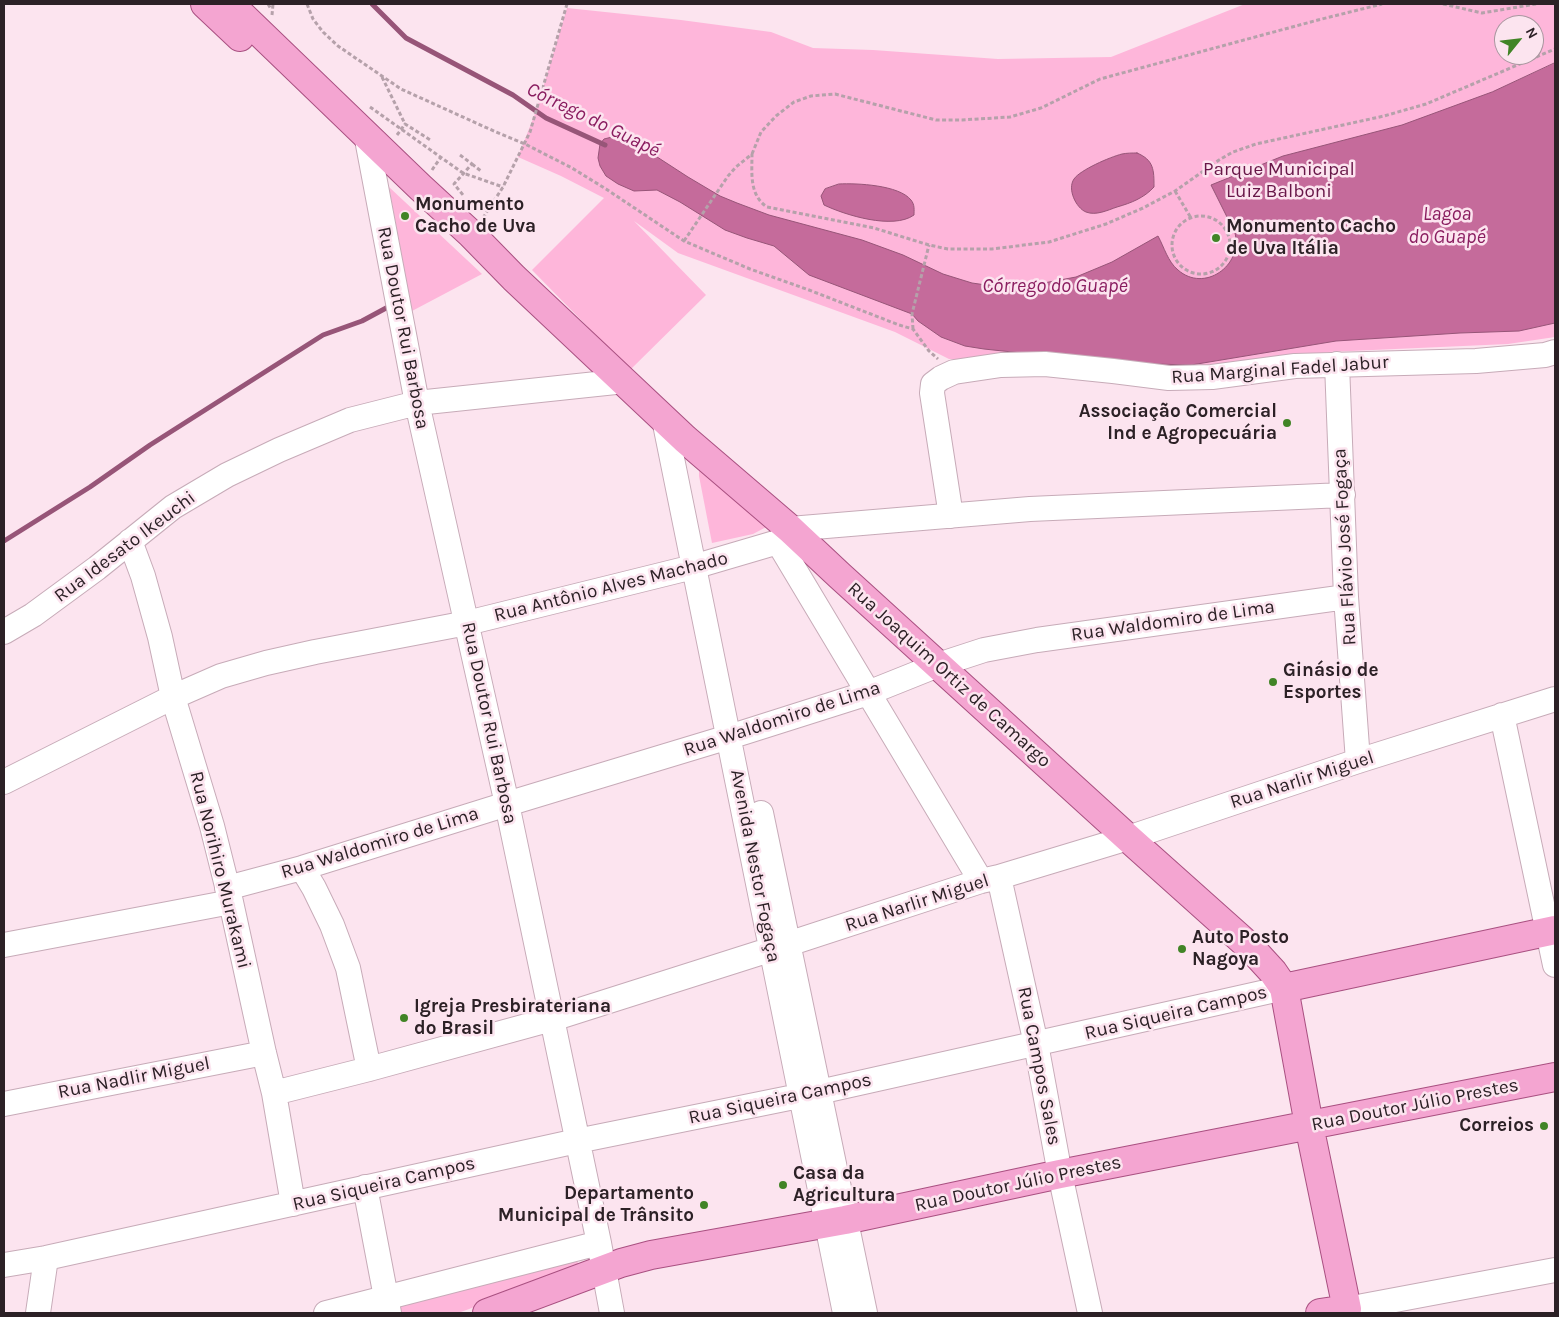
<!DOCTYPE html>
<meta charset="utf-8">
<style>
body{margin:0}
#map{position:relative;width:1559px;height:1317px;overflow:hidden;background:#fce4ef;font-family:Karla,sans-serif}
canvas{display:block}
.frame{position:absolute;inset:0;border:5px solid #2c2126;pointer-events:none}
.north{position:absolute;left:1494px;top:15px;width:50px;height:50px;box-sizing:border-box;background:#fce4ef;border:1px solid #a9969f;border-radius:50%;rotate:61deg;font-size:14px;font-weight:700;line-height:20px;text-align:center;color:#2c2126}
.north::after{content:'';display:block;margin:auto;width:18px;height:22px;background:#418426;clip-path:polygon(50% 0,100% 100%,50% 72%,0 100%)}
</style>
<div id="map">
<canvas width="1559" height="1317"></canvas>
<div class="frame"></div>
<div class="north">N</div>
</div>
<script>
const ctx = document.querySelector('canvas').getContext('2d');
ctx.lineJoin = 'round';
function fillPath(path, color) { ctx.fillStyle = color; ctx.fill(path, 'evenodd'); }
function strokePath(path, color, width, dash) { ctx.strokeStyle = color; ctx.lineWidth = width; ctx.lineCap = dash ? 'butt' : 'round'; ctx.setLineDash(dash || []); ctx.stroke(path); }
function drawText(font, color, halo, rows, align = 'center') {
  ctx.font = font + ' Karla,sans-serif'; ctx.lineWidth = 5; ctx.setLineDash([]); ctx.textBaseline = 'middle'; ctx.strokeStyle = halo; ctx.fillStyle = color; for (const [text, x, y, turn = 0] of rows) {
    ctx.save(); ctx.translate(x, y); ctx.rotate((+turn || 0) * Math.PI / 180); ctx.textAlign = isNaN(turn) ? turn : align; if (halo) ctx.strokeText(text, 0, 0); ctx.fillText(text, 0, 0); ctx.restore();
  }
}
fillPath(new Path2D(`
 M1245,4h310v333l-47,7 -180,8 -102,18 -186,-11h-91l-54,-27 -217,-79 -44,-32 72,74 -76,75 -98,-100 72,-72 -43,-22 -43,-19 18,-46 31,-103 114,12 90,12 42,16 60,2 125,9 113,-2zM1504,25h30v30h-30z
 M389,187l93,87 -70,37z
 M699,463l71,62 -17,9 -41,9 -13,-67z
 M576,1259l4,8 -19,9 -103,37h-60l2,-10z`), '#feb6da');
const water = new Path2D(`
 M1555,63v260l-36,8 -59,2 -124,8 -145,24 -36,-1 -105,-8 -66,-7 -19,-3 -24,-9 -23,-16 -6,-7 -103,-39 -35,-29 -27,-8 -22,-8 -45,-28 -23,-12 -23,1 -16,-7 -12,-8 -6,-10 -2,-8 2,-14 4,-5 8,-2h8l14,5 54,35 32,19 17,7 32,12 93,25 41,15 40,19 29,9 14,2h47l43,-8 36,-15 46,-26c6,11 10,26 20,34 26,23 65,-4 57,-37l-24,-48 72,-29 119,-31 90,-33z
 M1137,153c17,7 17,17 17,34 -10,11 -23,16 -37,20 -9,3 -21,9 -31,5 -10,-4 -19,-23 -12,-33 6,-9 36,-22 48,-25 5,-1 10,-1 15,-1z
 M839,184c18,-1 60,1 72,16 4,5 3,10 3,15 -21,15 -69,0 -90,-10l-3,-9 4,-7z`);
fillPath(water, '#c56b9b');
strokePath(water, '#975578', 1);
strokePath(new Path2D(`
 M372,4l34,34 107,57 33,23 59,27
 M4,541l86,-54 60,-42 173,-110 39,-14 26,-14`), '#975578', 5);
const minor = new Path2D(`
 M366,134l51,269 90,401 92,439 13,70
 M1337,364l9,233 12,164
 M664,419l181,894
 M951,516l-19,-123 1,-9 8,-6 13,-6 47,-7 44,-1 68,7 56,7 43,-1 83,-11 181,-5 69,-6 10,-3
 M130,541l13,35 17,61 13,60 39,129 19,76 33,151 10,40 19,111
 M778,542l203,339
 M4,632l29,-17 64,-47 76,-61 54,-32 52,-25 71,-30 67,-17 208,-22
 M1502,715l53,250
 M4,782l169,-85 48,-21 45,-13 49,-11 152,-29 226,-56 85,-25 12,-13 240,-20 313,-14
 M761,813l104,500
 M302,868l12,20 18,37 16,43 21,101
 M999,877l37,167 24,130 30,139
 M227,888l75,-20 205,-64 238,-72 123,-39 70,-28 46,-15 53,-10 309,-43
 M4,945l227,-43
 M274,1093l95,-24 183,-50 236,-75 193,-63 18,-4 129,-39 230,-77 197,-62
 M4,1104l260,-51
 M365,1187l24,126
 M4,1265l42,-7 531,-117 242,-49 465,-104
 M38,1313l8,-55
 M326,1313l273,-70
 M1347,1313v-4l208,-39`);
const major = new Path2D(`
 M205,4l35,33
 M230,4l190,183 51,47 43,44 171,161 105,90 49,46 289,263 123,110 22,24 11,16 25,137 38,184 -27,4
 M1284,988l271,-58
 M487,1313l134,-50 30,-8 194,-35 215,-46 495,-97`);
strokePath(minor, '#c7abb8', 26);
strokePath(major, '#a95081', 30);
strokePath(new Path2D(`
 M268,4l3,5
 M307,4l6,15 10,13 15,14 63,43 95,43 29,12 47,24 34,21 78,52 66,28 59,21 90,35 14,4 16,22 9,8
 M1443,4l39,9 54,-9
 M272,15l1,-11
 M382,77l23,47
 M370,107l93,66 40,14
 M397,135l8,-11 27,17
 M752,154l9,-22 15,-16 18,-14 17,-6 24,-2 101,26h26l48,-3 31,-9 59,-29 218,-59 64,-16
 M460,155l12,9 -18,20 9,11
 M472,164l9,7
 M432,170l9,-13
 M1175,191l16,27
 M1172 245a29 29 0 1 1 58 0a29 29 0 1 1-58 0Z
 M483,218l20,-31 27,-55 37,-128
 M684,241l44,-65 8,-9 16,-13c0,19 -3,41 15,53l107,21 55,17 19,4h44l57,-7 57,-18 37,-16 32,-17 44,-31 14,-8 23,-8 128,-28 42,-12 129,-55
 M913,329l-1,-15 17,-69`), '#b5a1aa', 3, [4, 2.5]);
strokePath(minor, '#fff', 24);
strokePath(major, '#f4a5d1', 28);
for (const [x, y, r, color] of [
 [405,216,5,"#418426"],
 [1216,238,5,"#418426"],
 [1287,423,5,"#418426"],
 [1273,682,5,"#418426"],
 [1182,949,5,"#418426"],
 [404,1018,5,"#418426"],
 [1544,1126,5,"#418426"],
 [783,1185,5,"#418426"],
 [704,1205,5,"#418426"]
]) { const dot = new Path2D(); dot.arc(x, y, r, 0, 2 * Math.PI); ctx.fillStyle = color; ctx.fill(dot); strokePath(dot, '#fce4ef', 2); }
drawText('19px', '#681648', '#fce4ef', [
 ["Parque Municipal",1279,170],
 ["Luiz Balboni",1279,192]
]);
drawText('bold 19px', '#2c2126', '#fce4ef', [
 ["Monumento",415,205],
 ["Cacho de Uva",415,227],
 ["Monumento Cacho",1226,227],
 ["de Uva Itália",1226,249],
 ["Associação Comercial",1277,412,"right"],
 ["Ind e Agropecuária",1277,434,"right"],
 ["Ginásio de",1283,671],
 ["Esportes",1283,693],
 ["Auto Posto",1192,938],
 ["Nagoya",1192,960],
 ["Igreja Presbirateriana",414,1007],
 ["do Brasil",414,1029],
 ["Correios",1534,1126,"right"],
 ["Casa da",793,1174],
 ["Agricultura",793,1196],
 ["Departamento",694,1194,"right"],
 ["Municipal de Trânsito",694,1216,"right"]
], 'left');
drawText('19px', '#2c2126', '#fce4ef', [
 ["Rua Doutor Rui Barbosa",403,328,79],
 ["Rua Marginal Fadel Jabur",1280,370,-4],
 ["Rua Idesato Ikeuchi",125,547,-37],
 ["Rua Flávio José Fogaça",1345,547,-93],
 ["Rua Antônio Alves Machado",611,587,-14],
 ["Rua Waldomiro de Lima",1173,621,-8],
 ["Rua Joaquim Ortiz de Camargo",949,675,42],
 ["Rua Waldomiro de Lima",782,719,-18],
 ["Rua Doutor Rui Barbosa",489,723,78],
 ["Rua Narlir Miguel",1302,780,-18],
 ["Rua Waldomiro de Lima",380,843,-17],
 ["Avenida Nestor Fogaça",755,866,79],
 ["Rua Norihiro Murakami",220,870,76],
 ["Rua Narlir Miguel",917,903,-18],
 ["Rua Siqueira Campos",1176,1013,-13],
 ["Rua Campos Sales",1039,1066,79],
 ["Rua Nadlir Miguel",134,1078,-11],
 ["Rua Siqueira Campos",780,1099,-12],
 ["Rua Doutor Júlio Prestes",1415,1105,-11],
 ["Rua Siqueira Campos",384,1184,-13],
 ["Rua Doutor Júlio Prestes",1018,1184,-12]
]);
drawText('italic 20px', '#8a1d60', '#fce4ef', [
 ["Córrego do Guapé",593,120,26],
 ["Lagoa",1447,214],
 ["do Guapé",1447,237],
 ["Córrego do Guapé",1055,286]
]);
</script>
